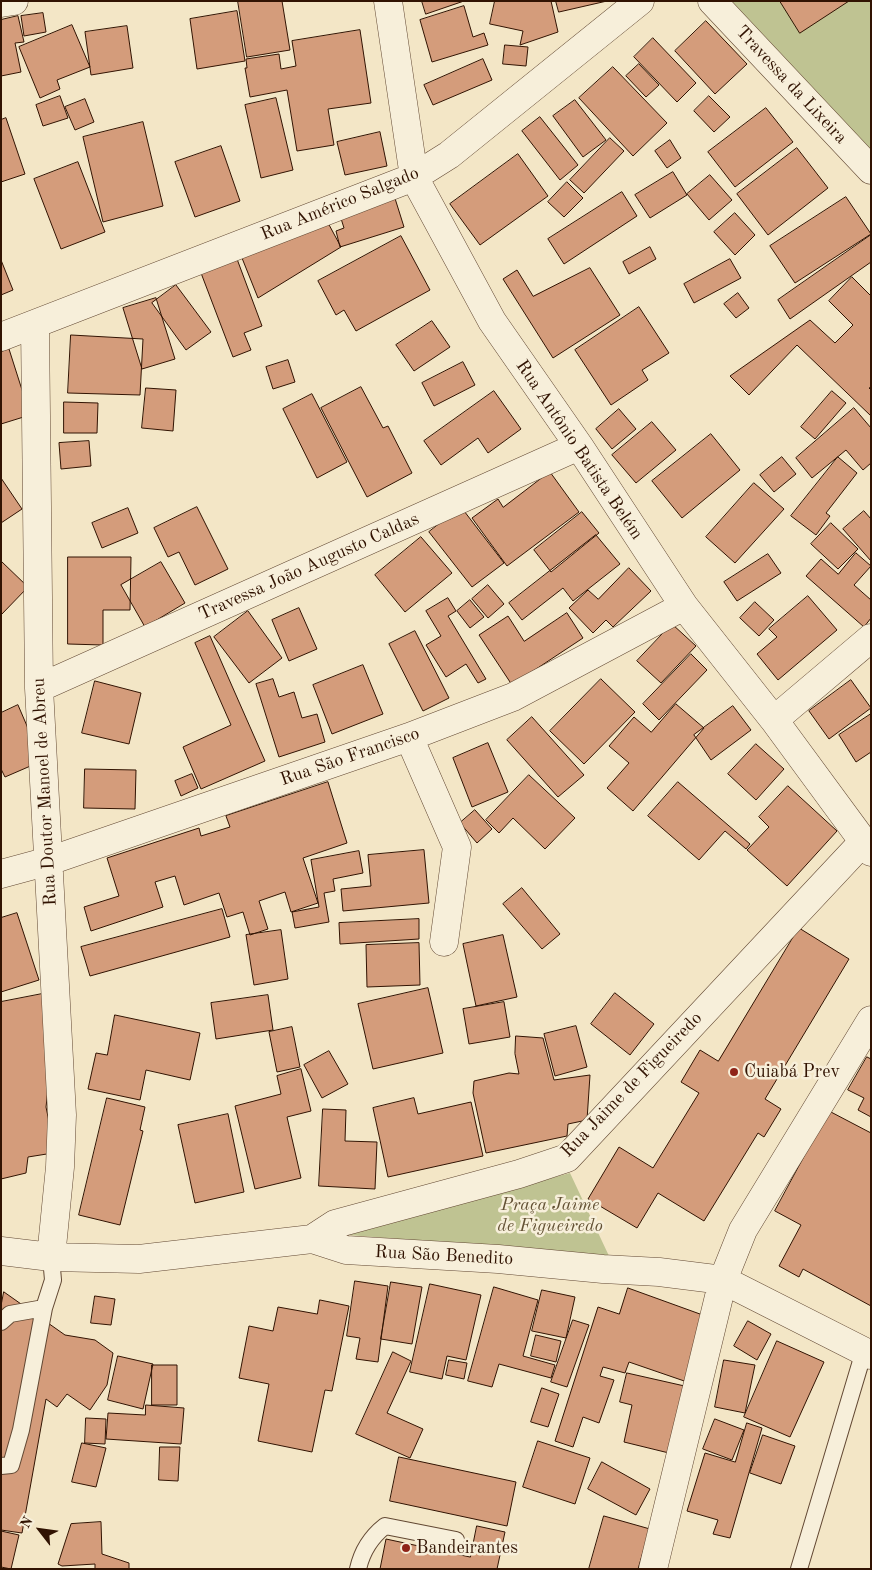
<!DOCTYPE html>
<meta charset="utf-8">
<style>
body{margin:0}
#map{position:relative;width:872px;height:1570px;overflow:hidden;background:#f3e6c6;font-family:"Old Standard TT",serif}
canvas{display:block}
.frame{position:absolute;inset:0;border:2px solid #311302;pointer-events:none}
.north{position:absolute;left:15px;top:1505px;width:50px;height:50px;-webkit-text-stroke:4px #f7efda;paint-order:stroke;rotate:300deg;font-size:14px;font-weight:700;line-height:20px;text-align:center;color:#311302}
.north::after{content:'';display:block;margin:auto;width:18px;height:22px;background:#311302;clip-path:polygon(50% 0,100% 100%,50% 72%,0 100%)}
</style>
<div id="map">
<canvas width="872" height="1570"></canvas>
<div class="frame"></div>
<div class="north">N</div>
</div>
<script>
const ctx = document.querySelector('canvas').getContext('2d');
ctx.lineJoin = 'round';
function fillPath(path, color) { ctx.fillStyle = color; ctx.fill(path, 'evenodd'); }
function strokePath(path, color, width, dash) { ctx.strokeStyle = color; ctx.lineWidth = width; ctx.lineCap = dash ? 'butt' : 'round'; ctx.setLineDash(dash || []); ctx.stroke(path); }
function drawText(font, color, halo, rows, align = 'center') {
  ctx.font = font + ' "Old Standard TT",serif'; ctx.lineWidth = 5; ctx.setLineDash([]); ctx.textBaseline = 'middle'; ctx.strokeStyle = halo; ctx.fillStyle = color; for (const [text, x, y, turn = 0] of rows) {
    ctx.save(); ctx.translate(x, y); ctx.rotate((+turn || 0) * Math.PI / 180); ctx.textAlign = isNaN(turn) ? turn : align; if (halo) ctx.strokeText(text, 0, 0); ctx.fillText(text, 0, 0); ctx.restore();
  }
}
fillPath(new Path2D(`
 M728,1h143v160z
 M570,1173l39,83 -273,-22 35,-7z`), '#bfc392');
const building = new Path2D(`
 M238,1h44l8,49 -43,7z
 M422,1h42l-38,13z
 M495,1h56l7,31 -38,13 3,-14 -33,-7z
 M556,1h51l-48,11z
 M780,1h69l-49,32z
 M464,6l9,31 11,-4 4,12 -56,17 -12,-42z
 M237,11l8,50 -48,8 -7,-50z
 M43,13l3,19 -22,4 -3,-20z
 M18,16l6,26 -9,1 6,29 -20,4v-56z
 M706,21l41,43 -32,30 -40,-43z
 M72,25l18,42 -33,13 3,9 -20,9 -21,-51z
 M127,26l6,42 -42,7 -6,-43z
 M360,30l11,73 -43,6 6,36 -37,6 -10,-61 -37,7 -5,-29h2l-1,-9 33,-5 2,15 15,-3 -4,-25z
 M653,38l43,45 -19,19 -43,-45z
 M505,45l23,2 -2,19 -23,-2z
 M483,59l9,21 -59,25 -9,-20z
 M639,64l20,21 -13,12 -20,-21z
 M613,67l54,56 -34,33 -54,-58z
 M60,96l8,22 -25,8 -7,-21z
 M709,96l21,21 -16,15 -20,-21z
 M276,98l17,72 -32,8 -16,-73z
 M85,99l9,23 -19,8 -10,-23z
 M575,100l31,40 -23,17 -30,-41z
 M766,108l27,34 -58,45 -27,-35z
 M540,117l38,48 -18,15 -38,-49z
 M6,118l19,56 -24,8v-62z
 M143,122l20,84 -60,16 -20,-85z
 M380,132l7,34 -42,9 -8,-33z
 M610,138l14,13 -40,42 -14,-13z
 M670,140l11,18 -14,10 -12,-17z
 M221,146l19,55 -45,16 -20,-55z
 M797,148l31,40 -60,47 -31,-41z
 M518,154l30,42 -68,49 -30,-41z
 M78,162l27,70 -44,17 -27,-70z
 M673,172l14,23 -37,23 -15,-23z
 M710,175l22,25 -23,20 -22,-26z
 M567,182l16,16 -19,19 -16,-15z
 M393,192l11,35 -64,20 -4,-16 8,-3 -6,-19z
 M622,192l15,24 -73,48 -16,-25z
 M846,197l25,37 -76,49 -25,-37z
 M735,213l20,22 -20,20 -21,-23z
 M327,221l14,26 -83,51 -16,-40z
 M871,235v27l-81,57 -12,-19z
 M401,236l29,54 -74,41 -12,-21 -8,5 -18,-34z
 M650,247l6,12 -27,15 -6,-12z
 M237,259l25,67 -18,7 7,17 -18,7 -32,-84z
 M730,259l11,19 -47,25 -10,-19z
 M1,260l12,30 -12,5z
 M590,268l30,47 -67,43 -50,-79 14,-9 16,26z
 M852,277l19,19v91l-2,1 2,2v26l-74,-71 -48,50 -19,-19 80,-56 25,23 18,-18 -24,-24z
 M176,285l35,47 -25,18 -34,-47z
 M738,293l11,15 -13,10 -12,-14z
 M156,298l19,61 -33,10 -19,-61z
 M639,307l30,46 -27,17 6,10 -37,25 -36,-55z
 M432,321l18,26 -36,24 -18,-26z
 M71,335l72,4 -3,56 -72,-2z
 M9,349l21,66 -29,9v-72z
 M288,360l7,22 -22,7 -7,-22z
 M463,362l12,23 -41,21 -12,-23z
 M361,387l22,41 5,-2 24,47 -45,24 -46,-89z
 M146,388l30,2 -3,41 -31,-3z
 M494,391l27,38 -33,24 -10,-15 -37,27 -17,-24z
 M832,391l14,12 -31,36 -14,-12z
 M312,394l35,68 -30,16 -34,-69z
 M64,402l34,1 -1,30h-33z
 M854,408l17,20v35l-8,7 -17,-20 -34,28 -16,-20z
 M619,409l17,20 -24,20 -16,-20z
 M652,422l24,28 -40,33 -24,-28z
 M711,434l29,36 -58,48 -30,-37z
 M89,441l2,25 -30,3 -2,-26z
 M782,457l14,17 -22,18 -14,-17z
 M838,457l19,16 -31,40 4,3 -14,19 -25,-19z
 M550,472l29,40 -72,54 -35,-48 26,-19 5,8z
 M1,478l21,31 -21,14z
 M754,483l30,26 -49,54 -29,-26z
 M197,507l31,62 -33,16 -16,-33 -11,5 -14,-29z
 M461,507l43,56 -32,24 -43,-55z
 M128,508l10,25 -36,15 -10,-25z
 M864,511l7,8v42l-28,-32z
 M582,512l17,21 -48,39 -17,-22z
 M831,523l27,26 -20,20 -27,-25z
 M596,535l24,29 -47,37 -10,-13 -41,32 -13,-17z
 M421,537l31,36 -47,39 -30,-37z
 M856,553l15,13 -17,19 17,15v18l-7,9 -58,-51 15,-17 17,15z
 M768,554l13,19 -44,28 -13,-19z
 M68,557h63l-1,53h-27v35l-35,-1z
 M1,561l27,26 -27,28z
 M161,562l24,41 -40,24 -24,-42z
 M629,568l22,23 -38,36 -7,-7 -13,13 -24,-25 19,-18 10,9z
 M488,585l16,19 -16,14 -16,-19z
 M808,596l29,34 -59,50 -21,-26 20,-17 -8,-8z
 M448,598l8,13 -8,5 38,63 -8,4 -12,-19 -20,13 -20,-32 15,-9 -15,-25z
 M470,600l14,17 -14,11 -13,-17z
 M755,602l19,18 -15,16 -19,-18z
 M299,608l18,41 -28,12 -17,-41z
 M248,611l34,47 -33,25 -35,-46z
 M567,613l16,25 -71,47 -33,-50 29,-19 16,25z
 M672,624l24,22 -35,37 -24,-22z
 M415,631l34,67 -26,13 -34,-67z
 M210,636l55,125 -64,28 -18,-42 48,-22 -36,-82z
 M691,654l16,16 -48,50 -16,-16z
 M363,665l20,49 -51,20 -19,-49z
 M273,679l6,18 15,-5 8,26 15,-4 8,28 -46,15 -23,-73z
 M601,679l34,33 -51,52 -34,-33z
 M851,680l20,28 -42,31 -20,-28z
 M95,681l46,12 -12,51 -47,-11z
 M676,704l28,24 -71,83 -26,-23 22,-25 -20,-17 25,-29 17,15z
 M18,705l24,56 -37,16 -4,-8v-56z
 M733,706l18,24 -40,30 -17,-25z
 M871,714v38l-15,10 -17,-27z
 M532,717l52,58 -26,22 -51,-57z
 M488,743l20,49 -36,15 -19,-49z
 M756,744l28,25 -28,31 -28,-26z
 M85,769l51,1 -1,39 -51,-1z
 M192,774l6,14 -17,8 -6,-15z
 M529,775l46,43 -30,31 -32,-31 -14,15 -13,-13z
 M328,782l19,61 -44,15 15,45 -27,9 -6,-20 -26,9 9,28 -18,6 -7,-23 -16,5 -8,-24 -35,12 -9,-29 -20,6 8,25 -72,24 -7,-24 35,-11 -12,-38 92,-30 2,8 29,-9 -4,-11z
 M678,782l72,62 -4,5 -21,-18 -26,29 -51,-44z
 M788,786l49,45 -50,55 -40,-36 22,-23 -10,-10z
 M475,810l17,19 -15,14 -17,-20z
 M424,850l5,53 -86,8 -2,-22 30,-3 -3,-31z
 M359,851l4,22 -30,6 2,12 -11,2 5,29 -34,6 -3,-16 27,-5 -8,-47z
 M522,888l38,46 -18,15 -39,-45z
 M222,909l8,28 -140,39 -9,-29z
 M17,913l22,67 -38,12v-74z
 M419,919v20l-79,5 -1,-21z
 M799,928l50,31 -84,140 16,10 -17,28 -6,-4 -54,88 -46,-28 -21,35 -49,-29 31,-52 34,21 46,-75 -18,-11 19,-32 18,11z
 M281,930l7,49 -34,6 -8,-50z
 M503,935l14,62 -41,9 -13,-62z
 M419,943l1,42 -53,2 -1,-42z
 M428,988l15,65 -70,16 -15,-65z
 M615,993l39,31 -24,31 -39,-31z
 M42,994l9,71 -5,42 8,39 -1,7 -25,4 -2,16 -25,6v-177z
 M268,995l5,35 -57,9 -5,-36z
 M504,1002l6,35 -41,7 -6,-35z
 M115,1015l85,18 -10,47 -44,-10 -6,30 -52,-11 8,-36 11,2z
 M576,1026l11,41 -32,9 -11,-42z
 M292,1027l8,40 -23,5 -8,-40z
 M516,1036l27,2 11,42 36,-5 -3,45 -19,4 -1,12 -81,17 -13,-60 1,-12 35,-8 10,1 -4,-20z
 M329,1051l19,33 -26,14 -18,-33z
 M867,1057l4,2v58l-13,-7 6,-12 -16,-8z
 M301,1069l10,42 -24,6 14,61 -46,11 -20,-83 46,-12 -4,-18z
 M107,1098l38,9 -5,23 3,1 -23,94 -41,-10z
 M414,1098l4,16 53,-12 12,54 -95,21 -15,-69z
 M323,1109l23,1 -1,31 32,1 -2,47 -56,-3z
 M829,1111l42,22v173l-68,-37 -4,8 -20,-11 22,-41 -26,-14z
 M228,1114l16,78 -49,11 -17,-78z
 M355,1281l33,5 -10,76 -22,-3 4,-21 -13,-2z
 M391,1282l31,5 -10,57 -31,-5z
 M430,1284l51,11 -15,65 -19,-4 -5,23 -32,-7z
 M494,1287l44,13 -15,56 32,9 -4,13 -52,-14 -7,23 -24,-6z
 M628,1288l83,30 -18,66 -64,-22 -4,11 -22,-6 -3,9 14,4 -15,43 -16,-6 -10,30 -18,-6 43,-134 21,7z
 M542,1290l33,7 -9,41 -34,-7z
 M4,1292l61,43 30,5 18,13 -6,32 -17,25 -23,-16 -10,13 -11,-8 -24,134 -21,-3v-224z
 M95,1296l20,3 -4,26 -20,-2z
 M320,1300l29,6 -17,85 -7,-1 -13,62 -54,-11 11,-57 -30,-6 10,-52 24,5 5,-24 39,7z
 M573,1320l16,5 -22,62 -16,-5z
 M748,1321l23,13 -14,26 -23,-14z
 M536,1335l25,6 -5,21 -25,-6z
 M777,1341l47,21 -34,75 -46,-20z
 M393,1352l18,9 -24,52 36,16 -13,29 -54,-24z
 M118,1356l35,8 -10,45 -35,-9z
 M449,1360l18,3 -3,16 -18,-4z
 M724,1360l31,5 -10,48 -30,-6z
 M152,1365h25v40h-25z
 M627,1373l62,14 -16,67 -49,-12 8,-37 -12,-3z
 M542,1388l17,6 -11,33 -17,-5z
 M146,1405l38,3 -3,36 -75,-5 2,-26 37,2z
 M86,1418l20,1 -1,25 -20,-1z
 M715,1419l29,11 -12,30 -29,-11z
 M747,1423l15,5 -32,110 -17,-4 5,-14 -31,-9 18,-58 30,9z
 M763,1435l32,11 -14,38 -31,-11z
 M538,1441l52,17 -15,46 -52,-17z
 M82,1443l24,5 -10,39 -24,-5z
 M160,1447h20l-2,34 -19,-1z
 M399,1457l117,25 -9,44 -117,-25z
 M602,1462l48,27 -14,26 -48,-26z
 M604,1516l46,13 -12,40h-49z
 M101,1522l1,32 27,9v6h-34v-5l-33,2 -4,-2 13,-40z
 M477,1526l28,6 -8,37h-117l6,-30 84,18z
 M1,1531l18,4 -8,34 -10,-2z`);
fillPath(building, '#d49c7b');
strokePath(building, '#311302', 1);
const lane = new Path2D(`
 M1,1322l9,-8 34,-6
 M1,1466l10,-1 10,-35 23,-122 9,-28 -2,-23
 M358,1569c4,-18 13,-32 27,-43l71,14
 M799,1569l65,-218`);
const street = new Path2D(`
 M388,1l26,176 78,144 87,125 105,160 90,114 97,132
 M712,1l159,169
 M1,3l13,-2
 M35,325l4,363 23,427 -2,52 -9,90
 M1,337l413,-160 35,-22 191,-154
 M39,688l540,-242
 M774,720l97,-82
 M409,737l48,110 -13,95
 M1,874l48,-13 360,-124 104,-40 171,-91
 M312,1239l23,-15 184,-50 48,-16 296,-316
 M1,1251l50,6 88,2 173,-20 34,11 152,9 105,10 56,3 64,8 148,75
 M653,1569l70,-289 20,-50 128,-210`);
strokePath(lane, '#624833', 18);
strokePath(street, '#624833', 29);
strokePath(lane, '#f7efda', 16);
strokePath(street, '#f7efda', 28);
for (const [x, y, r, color] of [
 [734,1072,5,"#8f2418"],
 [406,1548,5,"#8f2418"]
]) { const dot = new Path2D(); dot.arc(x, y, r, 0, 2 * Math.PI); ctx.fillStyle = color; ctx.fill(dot); strokePath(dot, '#f7efda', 2); }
drawText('18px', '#311302', '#f7efda', [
 ["Travessa da Lixeira",791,85,47],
 ["Rua Américo Salgado",340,204,-22],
 ["Rua Antônio Batista Belém",579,450,56],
 ["Travessa João Augusto Caldas",309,567,-24],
 ["Rua São Francisco",350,757,-19],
 ["Rua Doutor Manoel de Abreu",45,792,-93],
 ["Rua Jaime de Figueiredo",632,1085,-46],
 ["Rua São Benedito",444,1256,3]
]);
drawText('18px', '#311302', '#f7efda', [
 ["Cuiabá Prev",744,1072],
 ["Bandeirantes",416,1548]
], 'left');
drawText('italic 18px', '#635134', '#f7efda', [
 ["Praça Jaime",550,1205],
 ["de Figueiredo",550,1226]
]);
</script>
